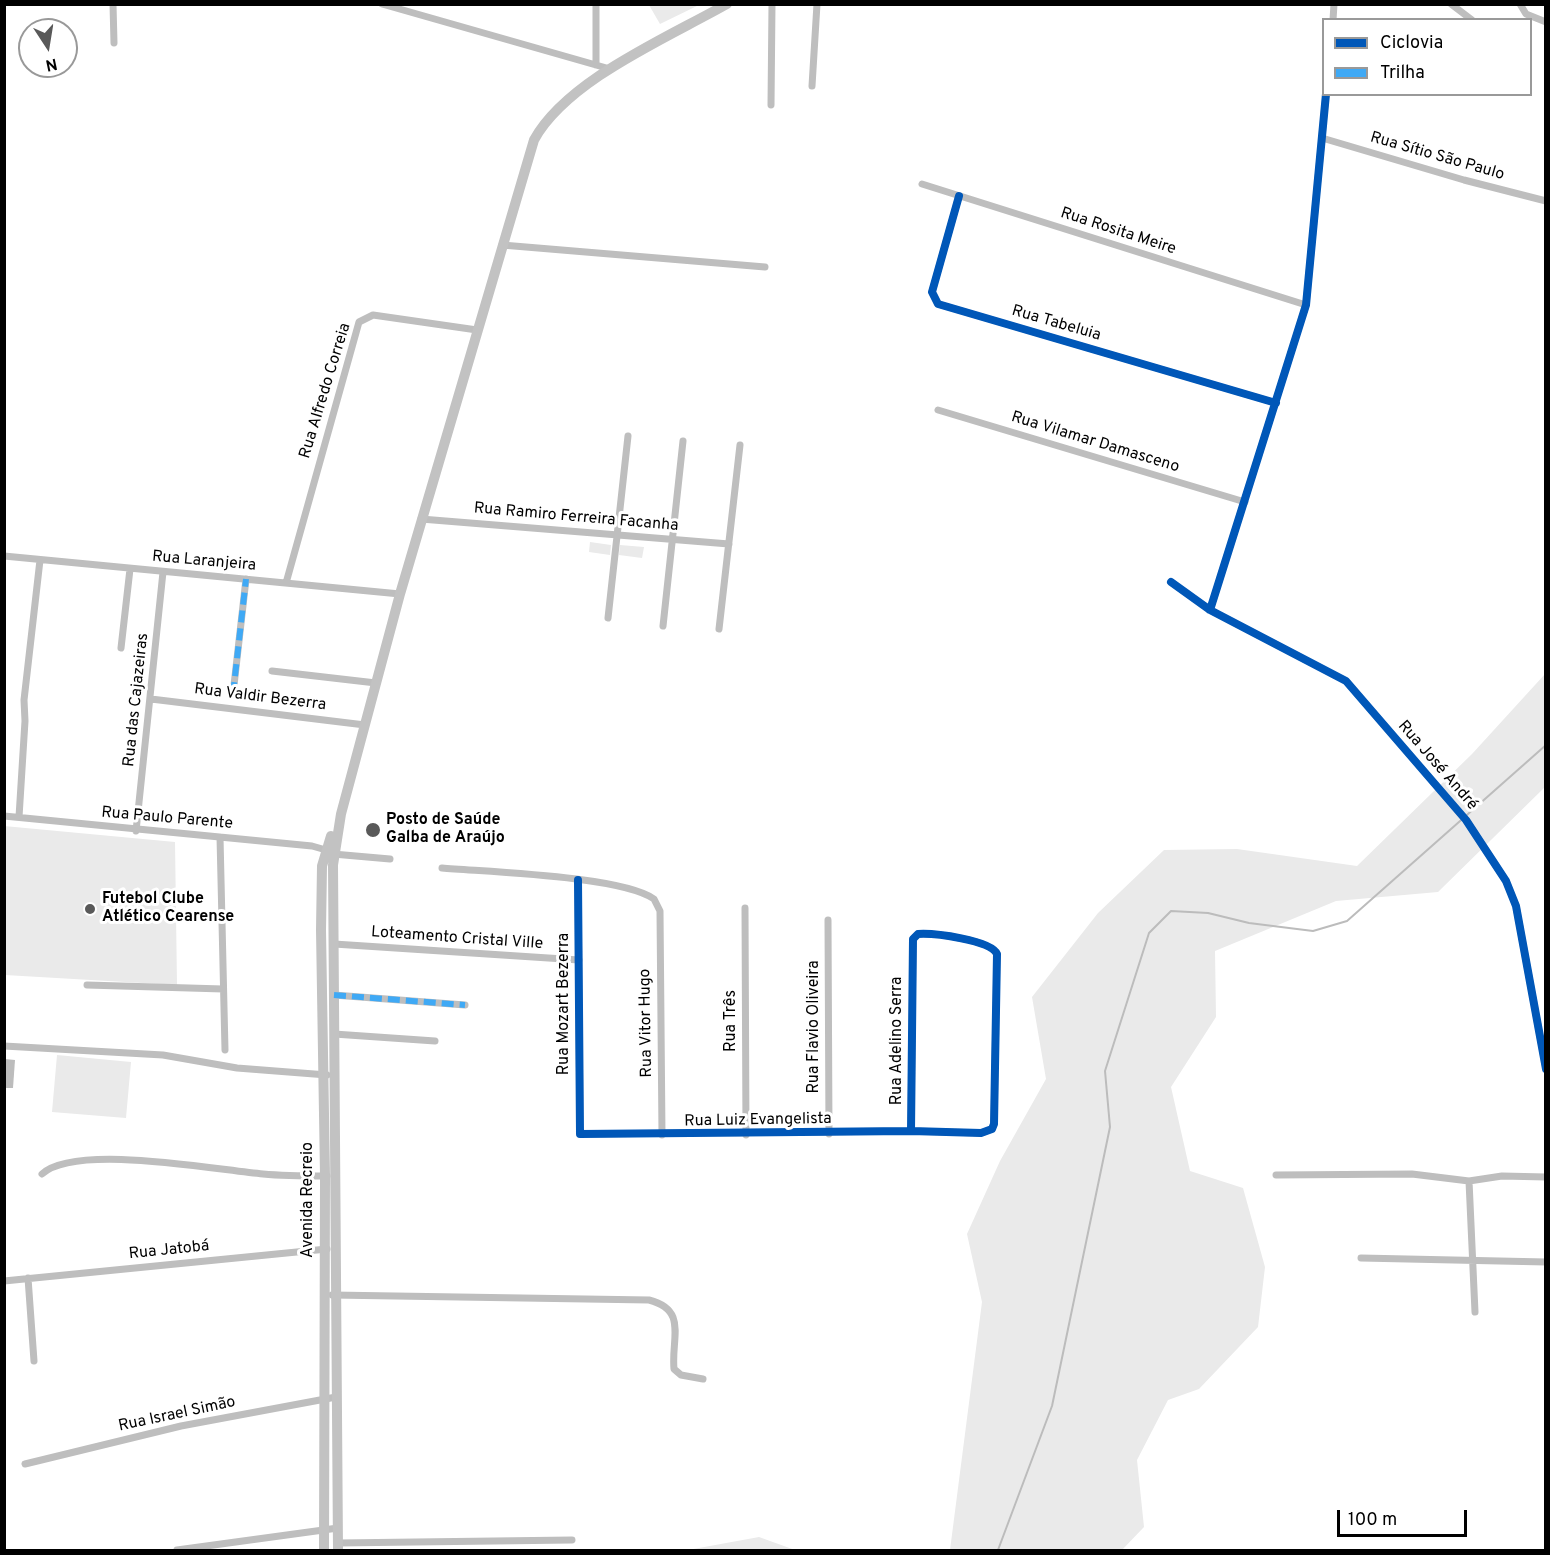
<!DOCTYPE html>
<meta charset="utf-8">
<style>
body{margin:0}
#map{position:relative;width:1550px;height:1555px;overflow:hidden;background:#fff;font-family:Overpass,sans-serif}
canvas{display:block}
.frame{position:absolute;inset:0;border:6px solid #000;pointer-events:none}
.legend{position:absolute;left:1322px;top:18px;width:210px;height:78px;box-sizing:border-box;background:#fff;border:2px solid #999;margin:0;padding:8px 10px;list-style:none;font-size:18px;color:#000}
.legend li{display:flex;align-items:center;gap:12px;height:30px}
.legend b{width:30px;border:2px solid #999}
.north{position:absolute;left:18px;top:18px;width:60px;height:60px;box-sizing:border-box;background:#fff;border:2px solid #999;border-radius:50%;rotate:168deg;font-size:16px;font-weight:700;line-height:24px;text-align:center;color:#000}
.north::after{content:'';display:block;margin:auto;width:21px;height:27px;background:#595959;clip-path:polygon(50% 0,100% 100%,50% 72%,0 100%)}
.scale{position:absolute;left:1337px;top:1510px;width:130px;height:27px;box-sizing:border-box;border:3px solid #000;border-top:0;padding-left:8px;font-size:18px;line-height:21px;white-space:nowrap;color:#000;-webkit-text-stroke:4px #fff;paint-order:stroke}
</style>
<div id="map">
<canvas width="1550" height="1555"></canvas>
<div class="frame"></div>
<ul class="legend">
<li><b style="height:8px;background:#0057b8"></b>Ciclovia</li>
<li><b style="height:8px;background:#3fa9f5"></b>Trilha</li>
</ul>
<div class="north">N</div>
<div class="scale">100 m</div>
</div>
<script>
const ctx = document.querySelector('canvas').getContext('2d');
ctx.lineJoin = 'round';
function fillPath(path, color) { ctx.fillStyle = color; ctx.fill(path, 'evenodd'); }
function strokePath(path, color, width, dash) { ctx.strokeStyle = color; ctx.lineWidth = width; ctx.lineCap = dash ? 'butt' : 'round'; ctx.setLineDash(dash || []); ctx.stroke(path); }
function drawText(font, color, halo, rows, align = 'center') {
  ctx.font = font + ' Overpass,sans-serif'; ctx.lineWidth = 6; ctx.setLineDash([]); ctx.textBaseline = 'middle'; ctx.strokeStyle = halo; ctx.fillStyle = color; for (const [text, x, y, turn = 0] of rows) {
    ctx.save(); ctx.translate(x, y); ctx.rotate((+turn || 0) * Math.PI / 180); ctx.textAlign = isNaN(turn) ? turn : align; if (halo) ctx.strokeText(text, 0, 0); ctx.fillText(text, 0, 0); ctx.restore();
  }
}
fillPath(new Path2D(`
 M649,5h50l-39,19z
 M590,542l21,3 -1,10 -21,-3z
 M620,545l24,2 -2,11 -23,-3z
 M1545,674v113l-107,105 -102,9 -121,50 1,66 -45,70 19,84 53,17 22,79 -7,60 -59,62 -31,11 -31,60 7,67 -22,23h-172l32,-248 -15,-68 33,-73 46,-82 -14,-82 66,-84 66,-63 73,-1 120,17 115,-112z
 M4,826l171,16 2,143 -172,-10z
 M57,1055l74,7 -5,56 -74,-6z
 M759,1537l36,13h-107z`), '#eaeaea');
fillPath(new Path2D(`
 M5,1059l10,1 -2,28h-8z`), '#bcbcbc');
strokePath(new Path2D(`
 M998,1550l54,-144 58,-279 -5,-56 44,-138 22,-22 37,2 41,10 64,8 34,-10 199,-176`), '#bcbcbc', 2);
strokePath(new Path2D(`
 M113,4l1,39
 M382,4l228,65
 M1451,4l21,16
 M1520,4l6,10 20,8
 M1333,20l1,-16
 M596,65v-61
 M812,86l5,-82
 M771,105l1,-101
 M1322,138l142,42 82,21
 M922,184l384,121
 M959,196l-27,96 6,12 338,99
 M502,245l263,22
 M938,410l307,92
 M421,519l308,25
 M4,556l396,38
 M1171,582l39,28 136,71 120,139 40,61 10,25 30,163
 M286,583l73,-261 14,-7 104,15
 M1210,610l96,-305 20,-211
 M608,618l20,-182
 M663,626l20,-185
 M719,629l21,-184
 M121,648l9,-79
 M272,671l104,12
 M233,694l13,-115
 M151,699l214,26
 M4,816l308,30 14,4
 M19,817l6,-96 -1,-21 16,-140
 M136,831l27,-259
 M220,837l5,213
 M333,854l57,5
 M442,868c45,4 179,8 212,31l6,12 2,224
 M578,880l2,254 331,-3 2,-192 5,-5c16,-1 73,6 79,20l-3,170 -2,5 -11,4 -70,-2
 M745,908l1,227
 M828,920l1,214
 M334,944l245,16
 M87,985l136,4
 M334,995l131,10
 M334,1034l101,7
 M4,1046l159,9 74,13 90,7
 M42,1174c34,-31 174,-4 221,0 21,2 43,2 64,2
 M1276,1175l136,-1 57,7 33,-5 44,1
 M1469,1181l6,131
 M1361,1258l185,4
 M28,1278l6,83
 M4,1281l323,-32
 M332,1295l317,5c39,10 22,38 25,69l7,6 22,4
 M25,1464l156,-38 155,-29
 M338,1543l234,-3
 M177,1550l161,-22`), '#bebebe', 7);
strokePath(new Path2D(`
 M324,1550l1,-374 -4,-246 1,-64 9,-30
 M338,1550l-5,-685 8,-51 59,-220 134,-454c33,-60 133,-102 193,-136`), '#c2c2c2', 10);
strokePath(new Path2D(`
 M233,694l13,-115
 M334,995l131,10`), '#3fa9f5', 6, [12, 6]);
strokePath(new Path2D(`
 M959,196l-27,96 6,12 338,99
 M1171,582l39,28 136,71 120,139 40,61 10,25 30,163
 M1210,610l96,-305 20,-211
 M578,880l2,254 331,-3 2,-192 5,-5c16,-1 73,6 79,20l-3,170 -2,5 -11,4 -70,-2`), '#0057b8', 8);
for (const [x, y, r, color] of [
 [373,830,8,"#595959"],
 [90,909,6,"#595959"]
]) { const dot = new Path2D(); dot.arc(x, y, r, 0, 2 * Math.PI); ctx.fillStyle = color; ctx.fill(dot); strokePath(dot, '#fff', 2); }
drawText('16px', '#000', '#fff', [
 ["Rua Sítio São Paulo",1437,157,16],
 ["Rua Rosita Meire",1118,232,18],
 ["Rua Tabeluia",1056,324,16],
 ["Rua Alfredo Correia",326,391,-73],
 ["Rua Vilamar Damasceno",1095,443,17],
 ["Rua Ramiro Ferreira Facanha",576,518,5],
 ["Rua Laranjeira",204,562,5],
 ["Rua Valdir Bezerra",260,698,7],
 ["Rua das Cajazeiras",137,700,-84],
 ["Rua José André",1437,766,49],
 ["Rua Paulo Parente",167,819,5],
 ["Loteamento Cristal Ville",457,939,4],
 ["Rua Mozart Bezerra",565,1004,-90],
 ["Rua Três",732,1021,-90],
 ["Rua Vitor Hugo",647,1023,-91],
 ["Rua Flavio Oliveira",815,1027,-90],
 ["Rua Adelino Serra",898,1041,-90],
 ["Rua Luiz Evangelista",758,1121,-1],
 ["Avenida Recreio",309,1200,-90],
 ["Rua Jatobá",169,1251,-6],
 ["Rua Israel Simão",177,1415,-12]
]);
drawText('bold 16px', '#000', '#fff', [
 ["Posto de Saúde",386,821],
 ["Galba de Araújo",386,839],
 ["Futebol Clube",102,900],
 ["Atlético Cearense",102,918]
], 'left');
</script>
